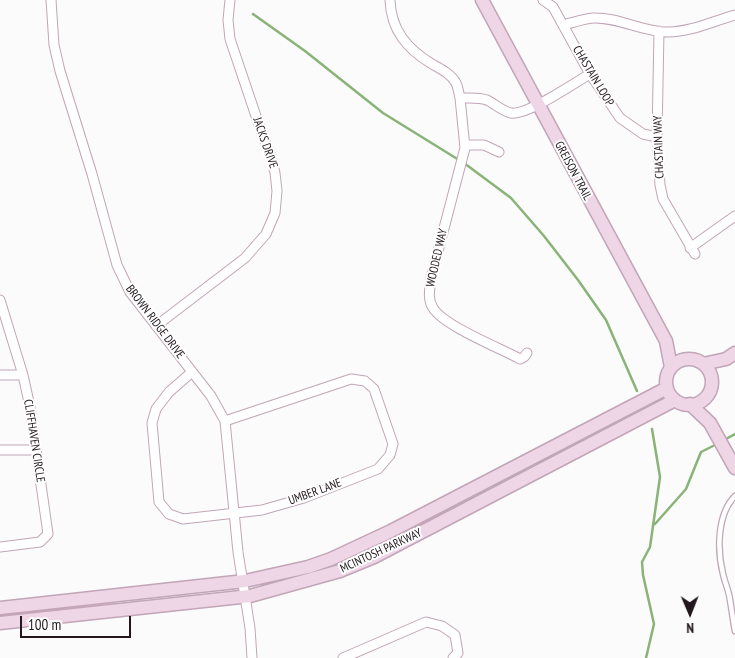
<!DOCTYPE html>
<style>
body{margin:0}
#map{position:relative;width:735px;height:658px;overflow:hidden;background:#fbfbfb;font-family:"PT Sans Narrow",sans-serif}
canvas{display:block}
.north{position:absolute;left:665px;top:588px;width:50px;height:50px;-webkit-text-stroke:4px #fff;paint-order:stroke;rotate:179deg;font-size:14px;font-weight:700;line-height:20px;text-align:center;color:#21171d}
.north::after{content:'';display:block;margin:auto;width:18px;height:22px;background:#21171d;clip-path:polygon(50% 0,100% 100%,50% 72%,0 100%)}
.scale{position:absolute;left:20px;top:616px;width:111px;height:22px;box-sizing:border-box;border:2px solid #21171d;border-top:0;padding-left:6px;font-size:15px;line-height:18px;white-space:nowrap;color:#21171d;-webkit-text-stroke:4px #fff;paint-order:stroke}
</style>
<div id="map">
<canvas width="735" height="658"></canvas>
<div class="north">N</div>
<div class="scale">100 m</div>
</div>
<script>
const ctx = document.querySelector('canvas').getContext('2d');
ctx.lineJoin = 'round';
function strokePath(path, color, width, dash) { ctx.strokeStyle = color; ctx.lineWidth = width; ctx.lineCap = dash ? 'butt' : 'round'; ctx.setLineDash(dash || []); ctx.stroke(path); }
function drawText(font, color, halo, rows, align = 'center') {
  ctx.font = font + ' "PT Sans Narrow",sans-serif'; ctx.lineWidth = 4; ctx.setLineDash([]); ctx.textBaseline = 'middle'; ctx.strokeStyle = halo; ctx.fillStyle = color; for (const [text, x, y, turn = 0] of rows) {
    ctx.save(); ctx.translate(x, y); ctx.rotate((+turn || 0) * Math.PI / 180); ctx.textAlign = isNaN(turn) ? turn : align; if (halo) ctx.strokeText(text, 0, 0); ctx.fillText(text, 0, 0); ctx.restore();
  }
}
strokePath(new Path2D(`
 M253,14l52,37 78,62 76,47
 M464,163l47,35 33,38 34,44 28,40 31,71
 M724,440l11,-6
 M655,524l31,-35 15,-37 16,-8
 M646,658l8,-34 -11,-49 -1,-13 8,-15 10,-70 -8,-48`), '#89b378', 2.5);
const lane = new Path2D(`
 M735,496c-18,18 -18,54 -12,78 2,9 6,17 7,26 2,11 3,21 5,31`);
const street = new Path2D(`
 M51,0l3,45 6,26 32,103 25,91 13,27 81,104 14,25 13,131 12,76 2,30
 M390,0c1,30 17,49 42,64 9,5 19,10 24,19 2,4 3,11 4,15
 M543,0l10,7 37,67 30,44 23,16 14,3
 M563,25c9,-2 20,-6 30,-7 26,-1 49,14 75,14 23,0 45,-11 67,-17
 M659,31l-2,106 3,48 3,14 32,55
 M465,145h19l15,7
 M690,248l45,-32
 M0,300l23,75 7,32 18,127 -8,8 -40,5
 M156,326l89,-68 21,-24 9,-21 2,-22 -2,-18 -4,-17 -11,-28 -30,-89 -2,-19 2,-20
 M527,353l-3,4 -4,2c-20,-11 -76,-33 -87,-51 -6,-9 -3,-20 -2,-30l34,-130 -5,-50c9,0 19,-1 27,2 8,4 15,11 24,13 16,3 63,-30 79,-39
 M192,372l-23,20 -13,17 -4,14 7,79 10,12 14,5 79,-9 42,-12 74,-29 12,-14 3,-11 -19,-55 -9,-8 -14,-2 -126,42
 M0,375h23
 M0,450h36
 M343,658l83,-36 16,4 13,9 3,18 -5,5`);
const secondary = new Path2D(`
 M482,0l184,341 5,26
 M666 382a23 23 0 1 1 46 0a23 23 0 1 1-46 0Z
 M703,364l23,-5 9,-6
 M690,404l20,19 25,45
 M0,608l245,-27 63,-14 23,-8 60,-28 276,-143
 M0,623l250,-27 90,-25 34,-14 301,-157`);
strokePath(lane, '#c2a5b7', 7);
strokePath(street, '#c2a5b7', 11);
strokePath(secondary, '#c2a5b7', 15);
strokePath(lane, '#fff', 4.5);
strokePath(street, '#fff', 9);
strokePath(secondary, '#eed6e7', 12);
drawText('12px', '#21171d', '#fff', [
 ["CHASTAIN LOOP",593,76,59],
 ["JACKS DRIVE",265,143,71],
 ["CHASTAIN WAY",659,147,-92],
 ["GREISON TRAIL",573,171,62],
 ["WOODED WAY",437,258,-77],
 ["BROWN RIDGE DRIVE",155,322,53],
 ["CLIFFHAVEN CIRCLE",34,441,81],
 ["UMBER LANE",315,492,-20],
 ["MCINTOSH PARKWAY",381,551,-25]
]);
</script>
